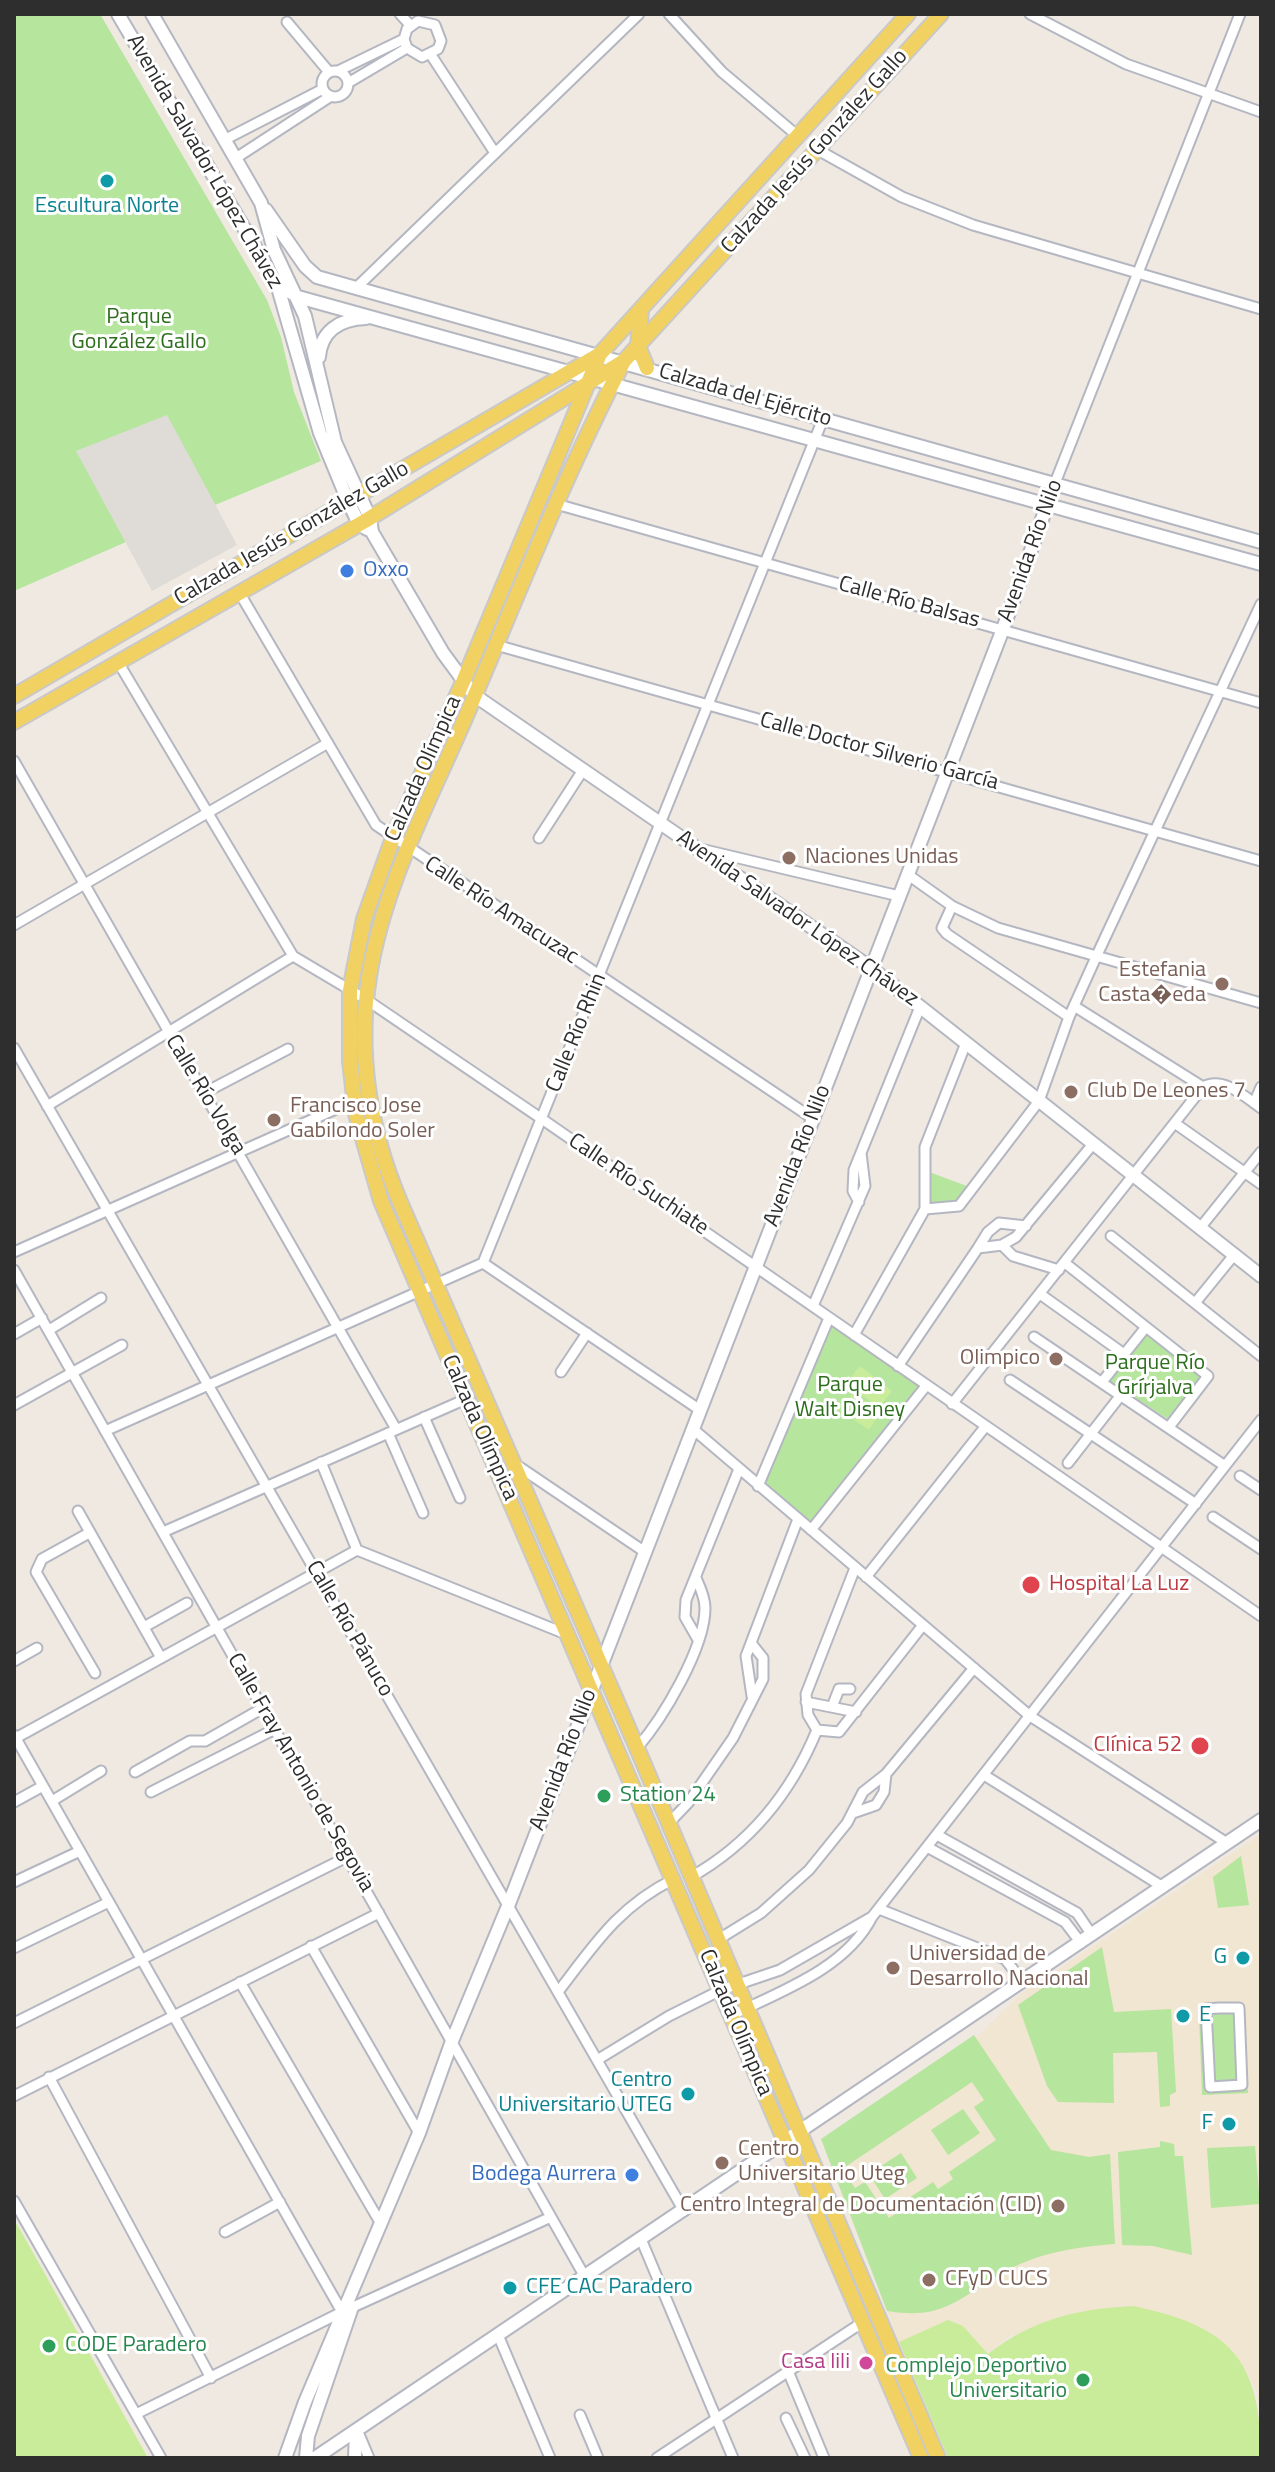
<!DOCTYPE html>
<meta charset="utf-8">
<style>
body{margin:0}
#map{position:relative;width:1275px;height:2472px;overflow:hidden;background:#efe9e1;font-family:"Titillium Web",sans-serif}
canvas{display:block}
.frame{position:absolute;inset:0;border:16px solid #2e2e2e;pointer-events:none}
</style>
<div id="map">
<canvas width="1275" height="2472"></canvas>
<div class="frame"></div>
</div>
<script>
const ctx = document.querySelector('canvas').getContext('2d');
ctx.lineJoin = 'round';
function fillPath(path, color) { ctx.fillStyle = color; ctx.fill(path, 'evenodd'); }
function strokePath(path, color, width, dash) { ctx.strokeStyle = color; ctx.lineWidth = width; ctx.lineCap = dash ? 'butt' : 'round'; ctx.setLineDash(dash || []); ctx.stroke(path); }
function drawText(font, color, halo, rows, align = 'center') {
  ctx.font = font + ' "Titillium Web",sans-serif'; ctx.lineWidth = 6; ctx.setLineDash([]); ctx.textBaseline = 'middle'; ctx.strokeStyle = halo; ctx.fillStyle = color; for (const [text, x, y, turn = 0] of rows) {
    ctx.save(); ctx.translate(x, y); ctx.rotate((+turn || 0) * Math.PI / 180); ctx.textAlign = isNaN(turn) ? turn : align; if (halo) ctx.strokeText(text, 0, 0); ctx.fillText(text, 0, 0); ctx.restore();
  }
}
fillPath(new Path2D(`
 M1261,1834v579l-4,-21 -12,-23 -234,-34 -24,19 -24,-28 -64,16 -78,-203 158,-104 41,-40z`), '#f0e6d1');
fillPath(new Path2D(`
 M14,14h86l167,286 14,37 13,55 27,69 -106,44 -30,-55 -84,45 25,47 -112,49z
 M924,1170l48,18 -13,18 -33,3z
 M829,1318l97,68 -115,144 -53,-44z
 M1145,1332l56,45 -33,42 -61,-39z
 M1241,1856l8,49 -31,3 -5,-31z
 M1102,1947l12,65 57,-3 5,83 -6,3v11l-10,1 -3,-55 -44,1 1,50 -56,-1 -11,-16 -29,-81z
 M1245,2012l3,81 -46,2 -3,-81z
 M974,2035l77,115 38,7 21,-3 5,90c-39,3 -80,9 -114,30 -45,26 -58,46 -114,37l-66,-172zM972,2082l12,18 -10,7 22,33 -47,32 4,7 -15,10 -5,-7 -27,18 3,5 -20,13 -24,-36 -10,6 -13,-19z
 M963,2109l17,24 -32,22 -17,-25z
 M1160,2141l14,3 1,12h8l9,99 -39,-9 -31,-1 -4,-93 42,-5z
 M1255,2146l5,58 -49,4 -4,-60z
 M901,2153l16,25 -32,21 -16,-25z`), '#b6e59e');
fillPath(new Path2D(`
 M860,1366l32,25 -13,17 -33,-25z
 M853,1393l28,19 -12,18 -29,-20z
 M14,2220l8,13 126,225h-134z
 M1133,2306c97,20 128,53 128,152h-313l-49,-116 49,-22 15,6 25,28c45,-35 89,-45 145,-48z`), '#c9ec9a');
fillPath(new Path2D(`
 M167,415l70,130 -85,46 -76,-140z`), '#dfdcd8');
const street = new Path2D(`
 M400,14l10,11
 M669,14l53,58 77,65
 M1030,14l96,50 135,48
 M287,22l42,50
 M431,55l64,98
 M338,71l66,-32 3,-10 11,-8 17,4 6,16 -3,8 -16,8 -15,-9 -3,-9
 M322 84a13 13 0 1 1 26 0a13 13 0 1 1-26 0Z
 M348,83l59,-35
 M226,139l97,-50
 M818,150l84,47 71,28 288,84
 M236,158l95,-62
 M356,288l283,-274
 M1055,483l185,-469
 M556,504l705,199
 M239,592l137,233 436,293
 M496,645l765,216
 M118,662l175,294 74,44 175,119 719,497
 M14,761l382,668
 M539,838l44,-68
 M705,850l194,46
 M907,874l45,32 46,22 263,75
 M952,906l-10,22 5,6 122,83
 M14,925l314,-182
 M1074,1006l129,81
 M14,1048l670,1163
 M1203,1087c20,-11 41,9 58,21
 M204,1093l84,-44
 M1254,1103l7,-16
 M47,1106l246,-150
 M1176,1124l85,60
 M859,1202l-6,-11 1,-21 66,-163
 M925,1209l34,-3 80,-105 30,-84 28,-62 164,-351
 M1200,1228l61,-76
 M1111,1236l150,120
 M1002,1245l11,11 46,14
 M978,1248l10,-16 11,-9 27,3
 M14,1252l340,-151
 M483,1263l217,147
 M1065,1263l143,113 -39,51
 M14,1270l571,1007
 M1040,1294l84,60
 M1195,1303l39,-48
 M813,1306l52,-120 -4,-33
 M49,1330l52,-32
 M14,1334l28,-16
 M854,1335l71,-126v-62l41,-104
 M1034,1337l191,129
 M898,1366l80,-118 24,-3 14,-8 77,-93
 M561,1372l26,-39
 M1010,1380l186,124
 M1102,1382l44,-55
 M952,1404l251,-317
 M14,1405l108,-60
 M424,1417l36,81
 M693,1429l337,287 197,127
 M105,1431l378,-168 340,-844
 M388,1433l35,80
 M321,1462l36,88 209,84
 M1068,1463l53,-68
 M515,1464l130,88
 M1240,1476l21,14
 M758,1486l71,-168
 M78,1511l82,145
 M1213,1517l48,32
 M811,1530l115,-144
 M163,1532l303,-133
 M89,1533l-47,26 -6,13 59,101
 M855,1568l-49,126 2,21 9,15 22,2 84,-107
 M866,1577l119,-150
 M144,1627l43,-24
 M697,1638l-12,-21 1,-17 53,-131
 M14,1661l23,-13
 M752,1696l-6,-40 52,-137
 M806,1702l50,10
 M832,1707l7,-18h11
 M14,1735l328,577
 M14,1739l343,-189
 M637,1748c26,-30 68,-100 68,-140 0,-11 -5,-21 -9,-30
 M135,1772l55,-31h15l58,-33
 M984,1775l179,112
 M151,1792l124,-63
 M52,1801l49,-30
 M14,1802l29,-16
 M853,1813l23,-8 8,-13 2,-18
 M668,1824l20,-21 45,-65 30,-59v-21l-12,-15
 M937,1835l140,78 15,22
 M927,1847l138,75 16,21
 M691,1877c60,-34 100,-84 126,-147
 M14,1882l66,-31
 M879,1909l126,50 18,23
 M719,1939l42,-26 48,-43 38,-47 16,-31 23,-18 88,-106
 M311,1946l108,187
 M14,1948l95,-46
 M240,1982l141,242
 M558,1992c36,-47 61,-86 116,-113
 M1219,2008h20l3,77 -32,2 -4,-78z
 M732,2015c50,-24 114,-47 140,-98l389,-497
 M14,2023l333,-166
 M597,2060l72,-44 52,-26 59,-20 92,-53
 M49,2077l162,301
 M14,2096l365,-183
 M14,2201l147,257
 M225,2232l55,-30
 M641,2239l92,219
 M498,2335l52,123
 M788,2371l36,87
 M136,2414l206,-102 209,-95
 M580,2415l18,43
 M786,2418l19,40
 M358,2432l11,26
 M657,2458l206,-136`);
const secondary = new Path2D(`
 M118,14l159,270 43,149 28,68 11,23 8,5
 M152,14l109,189 13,47 31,66 30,126 35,76 2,14 71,121 31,42 397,273 390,308
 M266,210l39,56 12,11 944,265
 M277,284l21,13 963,267
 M319,357c2,-26 21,-38 47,-39
 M285,2458l20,-56 114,-269 33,-92 56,-135 495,-1277 52,-146
 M306,2458l2,-22 44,-129
 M315,2458l946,-638
 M355,2458l1,-27`);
const primary = new Path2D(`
 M641,311l-3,35 9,22
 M600,354l-137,328 -70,156 -29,81 -14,71v71l6,53 25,87 540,1257
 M624,361c-60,115 -107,236 -158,355 -36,84 -83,170 -97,261 -12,77 1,154 31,225l237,546 301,710
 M14,696l586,-342 308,-340
 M14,722l351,-201 259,-160 317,-347`);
strokePath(street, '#b4b7c1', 13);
strokePath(secondary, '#b4b7c1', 16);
strokePath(primary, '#c9c9c9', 18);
strokePath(street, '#fff', 9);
strokePath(secondary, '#fff', 12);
strokePath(primary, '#f2d163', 14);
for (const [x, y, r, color] of [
 [107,181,8,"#0f9aa8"],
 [347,571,8,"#3f7fe0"],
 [789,858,8,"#8d6e63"],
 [1222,984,8,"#8d6e63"],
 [1071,1092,8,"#8d6e63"],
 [274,1120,8,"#8d6e63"],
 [1056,1359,8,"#8d6e63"],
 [1031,1585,10,"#e0444e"],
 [1200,1746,10,"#e0444e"],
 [604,1796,8,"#2e9e5b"],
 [1243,1958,8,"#0f9aa8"],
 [893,1968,8,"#8d6e63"],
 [1183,2016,8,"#0f9aa8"],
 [688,2094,8,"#0f9aa8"],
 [1229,2124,8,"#0f9aa8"],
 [722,2163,8,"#8d6e63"],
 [632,2175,8,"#3f7fe0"],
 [1058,2206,8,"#8d6e63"],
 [929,2280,8,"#8d6e63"],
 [510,2288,8,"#0f9aa8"],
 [49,2346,8,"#2e9e5b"],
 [866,2363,8,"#d1479c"],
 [1083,2380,8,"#2e9e5b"]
]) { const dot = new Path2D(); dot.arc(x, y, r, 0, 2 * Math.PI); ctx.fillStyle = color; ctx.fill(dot); strokePath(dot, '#fff', 3); }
drawText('22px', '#2e2e2e', '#fff', [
 ["Calzada Jesús González Gallo",815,152,-48],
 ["Avenida Salvador López Chávez",204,162,60],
 ["Calzada del Ejército",745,396,16],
 ["Calzada Jesús González Gallo",292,534,-30],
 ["Avenida Río Nilo",1031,551,-70],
 ["Calle Río Balsas",909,603,15],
 ["Calle Doctor Silverio García",879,752,15],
 ["Calzada Olímpica",424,769,-66],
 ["Calle Río Amacuzac",501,911,33],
 ["Avenida Salvador López Chávez",797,919,35],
 ["Calle Río Rhin",577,1033,-68],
 ["Calle Río Volga",205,1095,59],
 ["Avenida Río Nilo",798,1156,-69],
 ["Calle Río Suchiate",638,1185,34],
 ["Calzada Olímpica",479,1428,66],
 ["Calle Río Pánuco",349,1629,60],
 ["Avenida Río Nilo",564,1760,-69],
 ["Calle Fray Antonio de Segovia",300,1773,60],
 ["Calzada Olímpica",735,2023,67]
]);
drawText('22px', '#0d838f', '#fff', [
 ["Escultura Norte",107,207,"center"],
 ["G",1227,1958],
 ["E",1199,2016,"left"],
 ["Centro",672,2081],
 ["Universitario UTEG",672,2106],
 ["F",1213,2124],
 ["CFE CAC Paradero",526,2288,"left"]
], 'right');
drawText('22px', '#2c6e1b', '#fff', [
 ["Parque",139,318],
 ["González Gallo",139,343],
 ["Parque Río",1155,1364],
 ["Grírjalva",1155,1389],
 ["Parque",850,1386],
 ["Walt Disney",850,1411]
]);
drawText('22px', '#366cbe', '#fff', [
 ["Oxxo",363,571],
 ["Bodega Aurrera",616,2175,"right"]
], 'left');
drawText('22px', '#785e54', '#fff', [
 ["Naciones Unidas",805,858],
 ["Estefania",1206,971,"right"],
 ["Casta�eda",1206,996,"right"],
 ["Club De Leones 7",1087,1092],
 ["Francisco Jose",290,1107],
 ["Gabilondo Soler",290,1132],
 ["Olimpico",1040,1359,"right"],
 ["Universidad de",909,1955],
 ["Desarrollo Nacional",909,1980],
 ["Centro",738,2150],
 ["Universitario Uteg",738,2175],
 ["Centro Integral de Documentación (CID)",1042,2206,"right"],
 ["CFyD CUCS",945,2280]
], 'left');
drawText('22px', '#be3a42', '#fff', [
 ["Hospital La Luz",1049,1585],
 ["Clínica 52",1182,1746,"right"]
], 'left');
drawText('22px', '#27864d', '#fff', [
 ["Station 24",620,1796],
 ["CODE Paradero",65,2346],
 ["Complejo Deportivo",1067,2367,"right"],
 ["Universitario",1067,2392,"right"]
], 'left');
drawText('22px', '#b23c85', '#fff', [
 ["Casa lili",850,2363]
], 'right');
</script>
